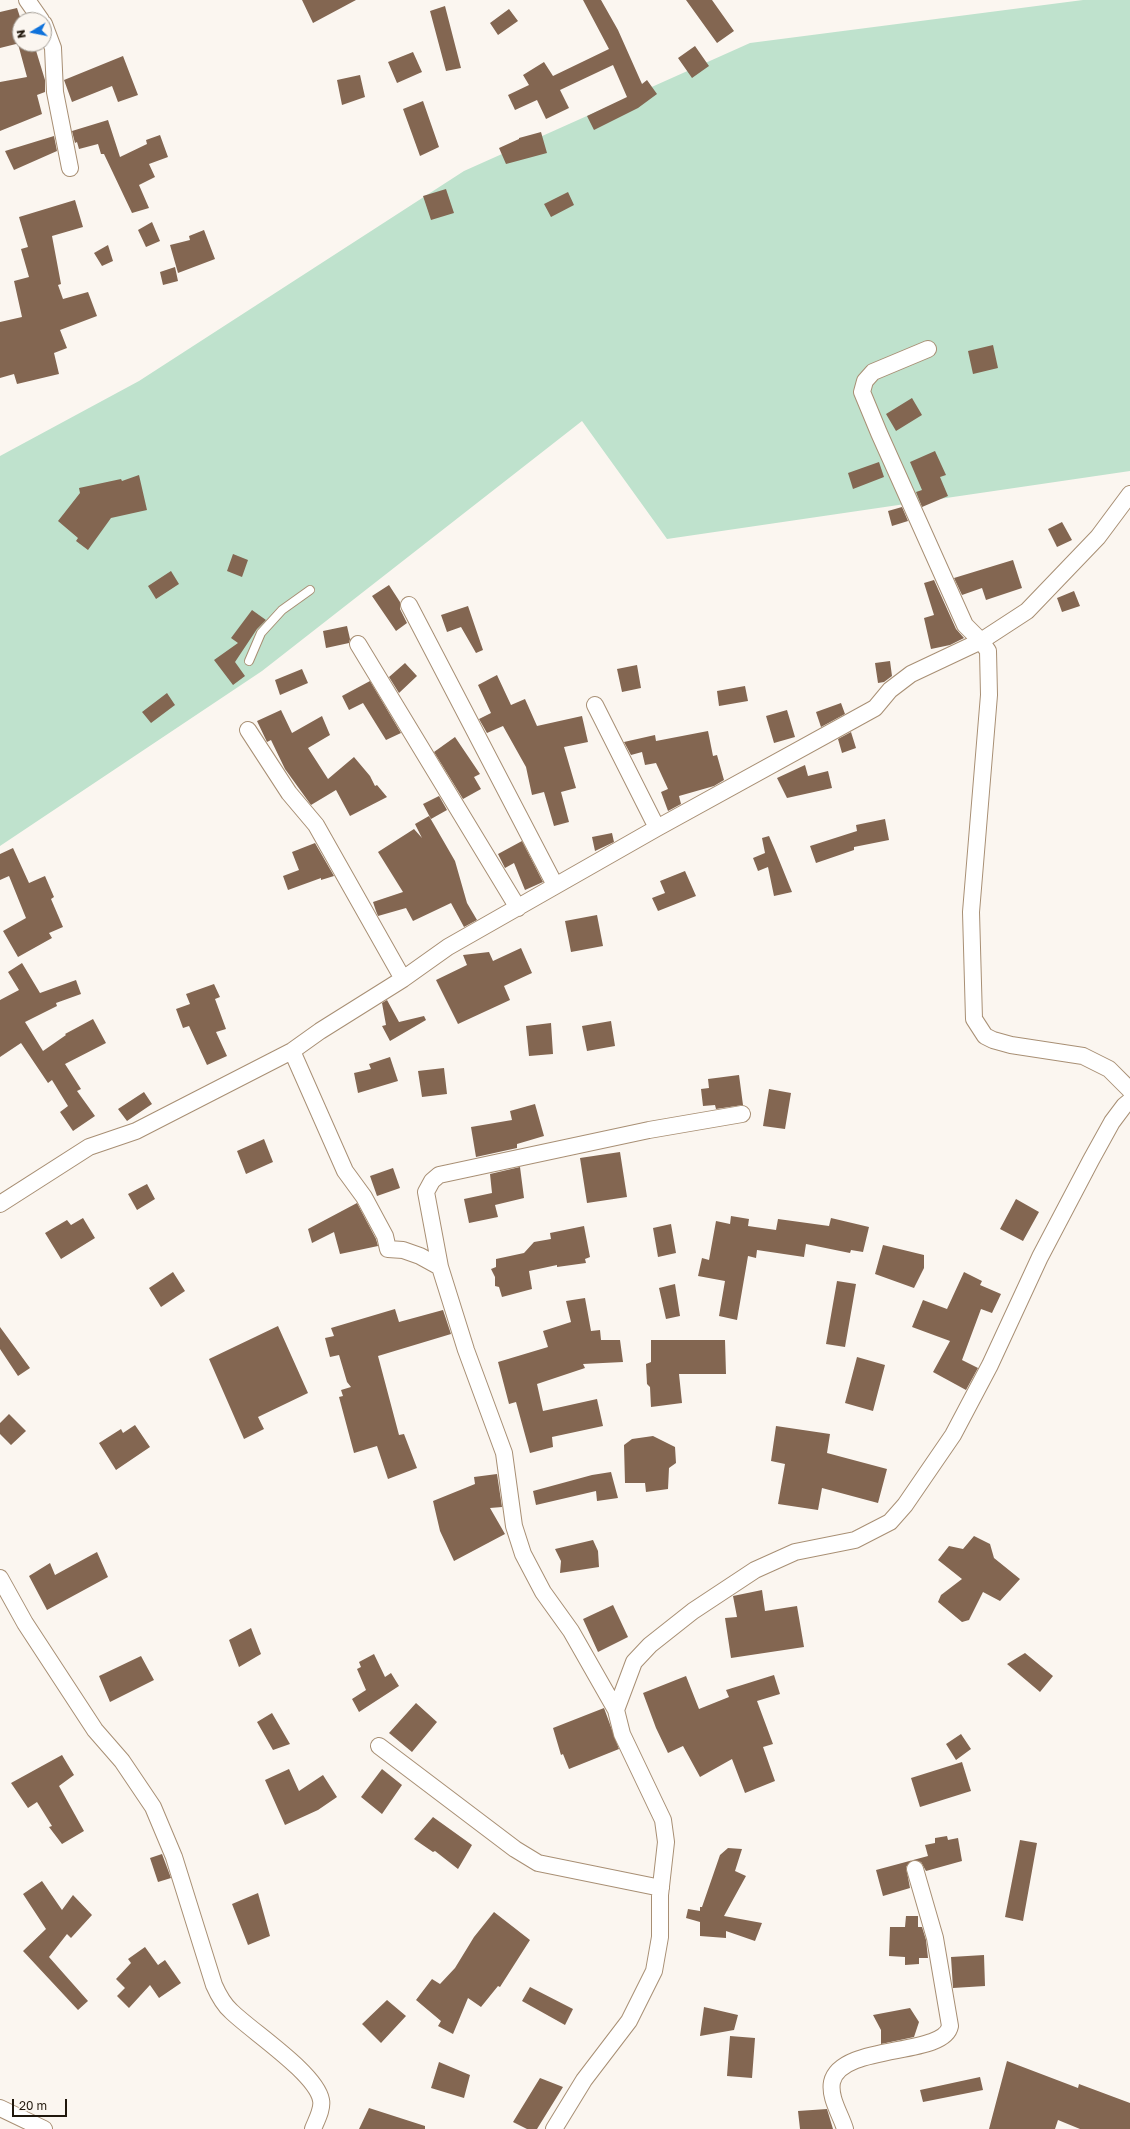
<!DOCTYPE html>
<style>
body{margin:0}
#map{position:relative;width:1130px;height:2129px;overflow:hidden;background:#fbf6f0;font-family:"Golos Text",sans-serif}
canvas{display:block}
.north{position:absolute;left:12px;top:12px;width:40px;height:40px;box-sizing:border-box;background:#fbf6f0;border:1px solid #a39d95;border-radius:50%;rotate:260deg;font-size:11px;font-weight:700;line-height:16px;text-align:center;color:#20170c}
.north::after{content:'';display:block;margin:auto;width:14px;height:18px;background:#0f72db;clip-path:polygon(50% 0,100% 100%,50% 72%,0 100%)}
.scale{position:absolute;left:12px;top:2099px;width:55px;height:18px;box-sizing:border-box;border:2px solid #20170c;border-top:0;padding-left:5px;font-size:12px;line-height:14px;white-space:nowrap;color:#20170c;-webkit-text-stroke:3px #fbf6f0;paint-order:stroke}
</style>
<div id="map">
<canvas width="1130" height="2129"></canvas>
<div class="north">N</div>
<div class="scale">20 m</div>
</div>
<script>
const ctx = document.querySelector('canvas').getContext('2d');
ctx.lineJoin = 'round';
function fillPath(path, color) { ctx.fillStyle = color; ctx.fill(path, 'evenodd'); }
function strokePath(path, color, width, dash) { ctx.strokeStyle = color; ctx.lineWidth = width; ctx.lineCap = dash ? 'butt' : 'round'; ctx.setLineDash(dash || []); ctx.stroke(path); }
fillPath(new Path2D(`
 M1083,0h47v471l-463,68 -85,-118 -320,250 -262,175v-390l139,-75 325,-210 286,-128z`), '#bfe2cd');
fillPath(new Path2D(`
 M302,0h54l-43,23z
 M583,0h18l17,30 24,54 5,-4 10,14 -19,14 -44,22 -7,-14 40,-19 -14,-32 -53,25 9,18 -23,11 -9,-19 -22,10 -7,-15 21,-10 -6,-10 21,-13 9,14 56,-27z
 M686,0h26l22,31 -17,12z
 M445,6l16,62 -15,3 -16,-60z
 M17,8l4,12 -1,23 -20,5v-36z
 M509,9l9,12 -20,14 -8,-12z
 M18,44h16l11,36v12l-8,3 5,19 -42,17v-49l27,-5z
 M695,46l14,20 -17,12 -14,-20z
 M413,52l9,20 -25,11 -9,-21z
 M123,56l15,39 -20,7 -6,-16 -40,16 -8,-22z
 M360,75l5,22 -23,8 -5,-25z
 M423,101l16,46 -19,9 -17,-47z
 M108,120l12,37 27,-13 -1,-4 14,-5 8,22 -19,7 6,13 -16,8 10,23 -17,5 -28,-59h-3l-3,-10 -19,5 -2,-7 -2,1 -3,-12z
 M541,132l6,21 -41,11 -7,-16 20,-9v-1z
 M54,136l3,15 -43,19 -9,-19z
 M446,189l8,24 -23,7 -8,-24z
 M568,192l6,13 -23,12 -7,-13z
 M75,200l8,27 -31,9 9,48 -3,1 5,14 25,-7 9,24 -37,14 7,18 -13,5 5,21 -42,10 -3,-10 -14,4v-56l22,-5 -8,-36 15,-4 -8,-28 7,-2 -9,-30z
 M152,222l8,19 -14,6 -8,-17z
 M204,230l11,29 -37,14 -8,-28 20,-5 -1,-4z
 M108,245l5,16 -11,5 -8,-13z
 M175,267l3,14 -15,4 -3,-13z
 M993,345l5,23 -25,6 -5,-23z
 M912,398l10,17 -26,16 -10,-17z
 M935,451l11,24 -6,2 8,19 -26,11 -6,-15 6,-2 -12,-28z
 M879,462l5,15 -31,12 -5,-16z
 M139,475l8,35 -36,8 -23,32 -12,-9 2,-3 -20,-17 22,-28 -1,-5 42,-9 1,2z
 M902,507l6,14 -16,5 -4,-15z
 M1062,522l10,18 -15,7 -9,-18z
 M233,554l15,6 -6,17 -15,-6z
 M1013,560l9,28 -36,12 -4,-12 -20,7 -8,-17z
 M171,571l8,13 -23,15 -8,-13z
 M934,580l22,49 8,9 -14,7 -19,4 -7,-31 10,-3 -10,-32z
 M389,585l11,17v7l7,14 -11,8 -24,-35z
 M1074,591l6,15 -18,6 -5,-14z
 M468,606l15,44 -7,3 -15,-26 -14,5 -6,-17z
 M252,610l14,10 -9,9 -22,33 10,14 -12,9 -19,-25 24,-17 -7,-5z
 M347,626l3,13 -1,4 -23,5 -3,-17z
 M890,661l2,15 -8,6 -6,1 -3,-20z
 M405,663l12,13 -18,17 -10,-16z
 M637,665l4,23 -19,4 -5,-23z
 M302,669l6,14 -28,12 -5,-15z
 M497,675l14,30 14,-6 12,27 45,-10 6,26 -24,5 12,41 -15,4 8,30 -15,4 -10,-34 -12,3 -6,-28 -23,-41 -16,7 -8,-14 12,-6 -13,-28z
 M370,681l31,52 -15,7 -23,-37 -14,7 -7,-14z
 M745,686l3,15 -29,5 -2,-15z
 M167,693l8,12 -24,18 -9,-11z
 M841,703l4,11 -24,13 -5,-15z
 M281,710l11,23 30,-17 8,19 -22,13 20,31 26,-22 16,19 5,10 2,-1 10,12 -37,19 -14,-26 -25,15 -26,-36 -14,-29 -4,2 -10,-21z
 M787,710l8,27 -21,6 -8,-27z
 M708,731l5,25 4,-1 7,25 -10,6 -35,10 2,8 -13,7 -7,-19 7,-3 -12,-26 -11,2 -3,-13 -11,3 -7,-13 31,-7 1,6z
 M851,732l5,16 -14,5 -4,-14z
 M455,737l25,37 -6,3 7,12 -18,10 -29,-47z
 M805,765l3,11 20,-5 4,17 -45,10 -10,-20z
 M439,796l8,14 -16,9 -8,-15z
 M429,816l26,45 12,42 10,17 -13,7 -13,-24 -38,18 -7,-13 -28,8 -2,-5 -3,-9 30,-10 -25,-40 36,-23 8,9 -7,-14z
 M885,819l4,21 -35,7v3l-38,13 -6,-17 47,-15 -1,-6z
 M612,833l2,9 -19,9 -3,-14z
 M769,836l6,14 17,42 -18,4 -6,-29 -10,4 -5,-13 12,-5 -3,-15z
 M522,841l21,41 -18,8 -11,-27 -9,5 -7,-14z
 M315,843l19,33 -13,4v-2l-33,12 -5,-14 16,-6 -7,-18z
 M13,848l16,35 16,-7 9,21 -3,2 12,28 -14,6 3,5 -34,19 -15,-26 23,-13 -17,-42 -9,4v-26z
 M685,871l11,25 -38,15 -6,-13 13,-5 -5,-12z
 M597,915l6,31 -32,6 -6,-31z
 M521,948l11,25 -28,13 6,14 -52,24 -22,-44 31,-15 -4,-10 26,-3 4,9z
 M22,963l18,30 36,-13 5,14 -25,9 1,3 -32,16 18,29 23,-16 -1,-1 28,-15 13,24 -41,21 16,25 -4,2 18,25 -22,15 -13,-19 8,-6 -16,-26 -4,3 -27,-40 -21,14v-57l19,-10 -11,-18z
 M214,984l6,13 -5,2 11,30 -10,3 11,24 -20,9 -18,-39 -6,2 -7,-19 14,-5 -4,-10z
 M387,1000l12,22 25,-6 2,4 -36,21 -8,-15 4,-1 -4,-22z
 M611,1021l4,25 -28,5 -5,-25z
 M551,1023l2,31 -24,2 -3,-30z
 M390,1057l8,24 -40,12 -4,-20 17,-4 -2,-5z
 M444,1068l3,26 -25,3 -4,-26z
 M739,1075l4,30 -27,4 -1,-4 -12,1 -2,-17 8,-1 -1,-9z
 M769,1089l22,4 -6,36 -22,-3z
 M144,1092l8,12 -25,17 -9,-12z
 M535,1104l9,32 -27,8v4l-41,9 -5,-30 41,-7 -2,-9z
 M264,1139l9,23 -27,12 -9,-23z
 M620,1152l7,45 -40,6 -7,-45z
 M520,1167l4,31 -29,7 3,12 -29,6 -5,-24 28,-6 -2,-19z
 M393,1168l7,20 -23,8 -7,-20z
 M147,1184l8,15 -18,11 -9,-16z
 M1016,1199l23,13 -16,29 -23,-12z
 M357,1203l19,36 2,7 -38,8 -6,-22 -22,11 -4,-14z
 M731,1216l18,3 -1,7 28,4 2,-11 51,7 2,-8 38,9 -6,25 -12,-2 -1,3 -44,-9 -2,13 -47,-7 -1,8 -8,-2 -11,64 -18,-4 6,-35 -27,-5 4,-18 7,2 7,-39 14,3z
 M83,1218l12,20 -34,21 -16,-26 22,-13 4,5z
 M671,1224l5,29 -18,4 -5,-29z
 M584,1226l6,31 -5,2 1,4 -29,4v-2l-28,6 3,18 -30,8 -3,-10 -4,-1v-9l-4,-8 5,-2v-8l28,-6 10,-11 17,-3 -1,-6z
 M883,1245l41,10v13l-10,20 -39,-14z
 M173,1272l12,19 -24,16 -12,-19z
 M964,1272l18,9 -2,4 21,9 -9,19 -11,-4 -19,51 16,8 -12,22 -33,-18 17,-31 -38,-14 11,-27 24,9z
 M837,1281l19,3 -11,63 -19,-3z
 M675,1284l5,32 -14,3 -7,-31z
 M585,1298l6,33 9,-1 1,10h19l3,22 -40,2 2,4 -48,16 6,27 54,-12 6,27 -51,11 1,10 -23,6 -14,-51 -7,2 -11,-42 50,-15 -5,-16 28,-9 -5,-21z
 M395,1309l4,13 44,-12 8,24 -73,22 21,79 5,-1 13,34 -29,11 -11,-33 -23,7 -15,-56 4,-1 -2,-6 10,-3 -4,-5 -8,-27 -9,2 -5,-19 9,-2 -3,-8z
 M278,1326l30,67 -50,24 6,12 -20,10 -35,-80z
 M0,1327l30,41 -12,8 -18,-27z
 M651,1340h74l1,34h-47l3,29 -31,4 -1,-20 -3,-3 -1,-20 5,-2z
 M857,1357l28,8 -12,46 -28,-8z
 M9,1414l17,17 -15,14 -11,-11v-11z
 M135,1425l15,22 -34,23 -17,-27 22,-14 2,4z
 M776,1426l54,8 -3,19 60,16 -9,34 -56,-15 -4,22 -40,-6 7,-40 -14,-3z
 M653,1436l22,11 1,16 -7,5 -1,21 -22,3 -1,-9h-20l-1,-38 8,-6z
 M611,1472l7,26 -21,3 -1,-10 -60,14 -3,-14 59,-16z
 M497,1474l5,33 -12,1 15,26 -51,27 -14,-30 -7,-30 42,-17 -1,-7z
 M974,1536l16,8 4,14 26,21 -20,22 -17,-9 -14,28 -7,2 -24,-20 3,-7 21,-16 -24,-19 11,-14 14,3z
 M593,1540l5,11 1,16 -39,6 1,-12 -6,-12z
 M97,1552l11,25 -61,33 -18,-34 21,-13 5,12z
 M762,1590l3,21 32,-5 7,41 -73,11 -6,-40 12,-1 -4,-21z
 M613,1605l15,32 -30,15 -15,-33z
 M251,1628l10,26 -22,13 -10,-27z
 M1025,1653l28,23 -13,16 -33,-28z
 M374,1654l11,23 6,-4 8,13 -40,26 -7,-13 14,-9 -9,-21 4,-2 -2,-5z
 M141,1656l13,24 -44,22 -11,-26z
 M774,1675l6,19 -23,7 16,43 -10,3 12,34 -30,12 -13,-34 -32,18 -17,-31 -15,7 -12,-25 -13,-35 43,-17 13,33 30,-12 -3,-7z
 M416,1703l21,19 -25,30 -23,-19z
 M604,1708l15,41 -50,20 -6,-15 -2,1 -8,-27z
 M272,1713l18,31 -17,6 -16,-28z
 M961,1734l10,15 -15,11 -10,-16z
 M62,1755l12,20 -15,11 25,45 -22,13 -13,-17 3,-1 -15,-24 -9,6 -17,-25z
 M962,1762l9,29 -51,16 -9,-29z
 M289,1769l10,22 24,-16 14,22 -19,13 -33,15 -20,-45z
 M382,1769l20,16 -20,29 -21,-17z
 M433,1817l39,28 -14,24 -23,-18 -2,1 -19,-13z
 M947,1836l1,4 10,-2 4,23 -36,10 -5,-9 -9,-2 -6,7 4,21 -27,8 -7,-26 52,-14 -3,-11 10,-2v-5z
 M1020,1840l17,3 -14,78 -18,-4z
 M728,1848l14,1 -7,22 11,5 -22,40 38,7 -7,18 -29,-10v7l-26,-2v-14l-14,-4 2,-9 12,2v-4h2l18,-52z
 M162,1854l9,24 -13,4 -8,-24z
 M42,1881l20,29 11,-15 19,20 -21,23 -4,-4 -18,23 39,44 -10,9 -55,-59 23,-22 -23,-35z
 M258,1893l12,43 -22,9 -16,-41z
 M494,1912l36,28 -30,47 -2,-1 -17,21 -13,-9 -15,36 -15,-8 3,-5 -25,-21 16,-21 8,5 15,-16 19,-31z
 M906,1916h12v11h4l4,13 2,18h-9v6l-14,1v-8l-16,-1 1,-29h15z
 M145,1947l13,18 7,-5 16,23 -22,15 -9,-13 -21,23 -12,-12 8,-8 -9,-9 15,-16 -3,-4z
 M984,1955l1,31 -32,2 -2,-31z
 M530,1987l43,22 -8,16 -43,-24z
 M387,2000l19,16 -25,27 -19,-19z
 M704,2007l34,8 -4,15 -34,6z
 M910,2008l9,14 -5,15 -33,7v-14l-8,-15z
 M730,2036l25,2 -3,40 -25,-2z
 M1007,2061l71,27 1,-4 51,19v26h-50l-22,-9 -3,9h-66z
 M439,2062l31,13 -6,23 -33,-10z
 M980,2077l3,13 -60,12 -3,-12z
 M540,2078l23,9 -26,42h-10l-14,-7z
 M369,2108l56,18v3h-66z
 M827,2109l6,20h-33l-2,-18z`), '#836651');
const service = new Path2D(`
 M249,661l12,-28 21,-23 28,-20`);
const minor = new Path2D(`
 M27,0l14,20
 M44,24l9,24 2,44 15,76
 M928,349l-55,23 -8,9 -3,11 17,41 86,192 16,16 7,10 1,44 -18,217 3,107 11,17 8,4 18,5 72,11 26,13 21,21
 M409,605l146,280
 M358,644l160,264
 M595,705l62,123
 M248,730l41,63 27,32 87,154
 M292,1051l53,120 19,26 21,39 3,13 15,1 17,6 20,11 26,83 38,103 10,73 9,28 20,38 28,39 45,79
 M0,1204l89,-57 47,-16 156,-80 28,-20 83,-52 45,-32 209,-119 218,-120 15,-18 21,-16 70,-33 46,-30 71,-74 32,-43
 M440,1267l-14,-75 6,-11 7,-6 210,-45 93,-16
 M0,1578l25,45 70,107 27,31 31,46 21,50 40,128c4,9 9,19 17,26 20,20 85,62 90,89 2,9 -5,21 -8,29
 M379,1746l136,103 23,14 123,25
 M0,2108l44,21
 M554,2129l30,-49 45,-59 25,-50 6,-34v-42l6,-53 -3,-22 -41,-86 -6,-24 18,-48 16,-17 43,-34 62,-41 40,-18 60,-12 35,-18 15,-17 48,-70 37,-70 50,-108 51,-97 21,-38 12,-16 6,-5
 M845,2129c-4,-14 -16,-31 -13,-47 9,-39 112,-25 118,-56l-15,-88 -20,-69`);
strokePath(service, '#a88f74', 10);
strokePath(minor, '#a88f74', 18);
strokePath(service, '#fff', 8);
strokePath(minor, '#fff', 16);
</script>
